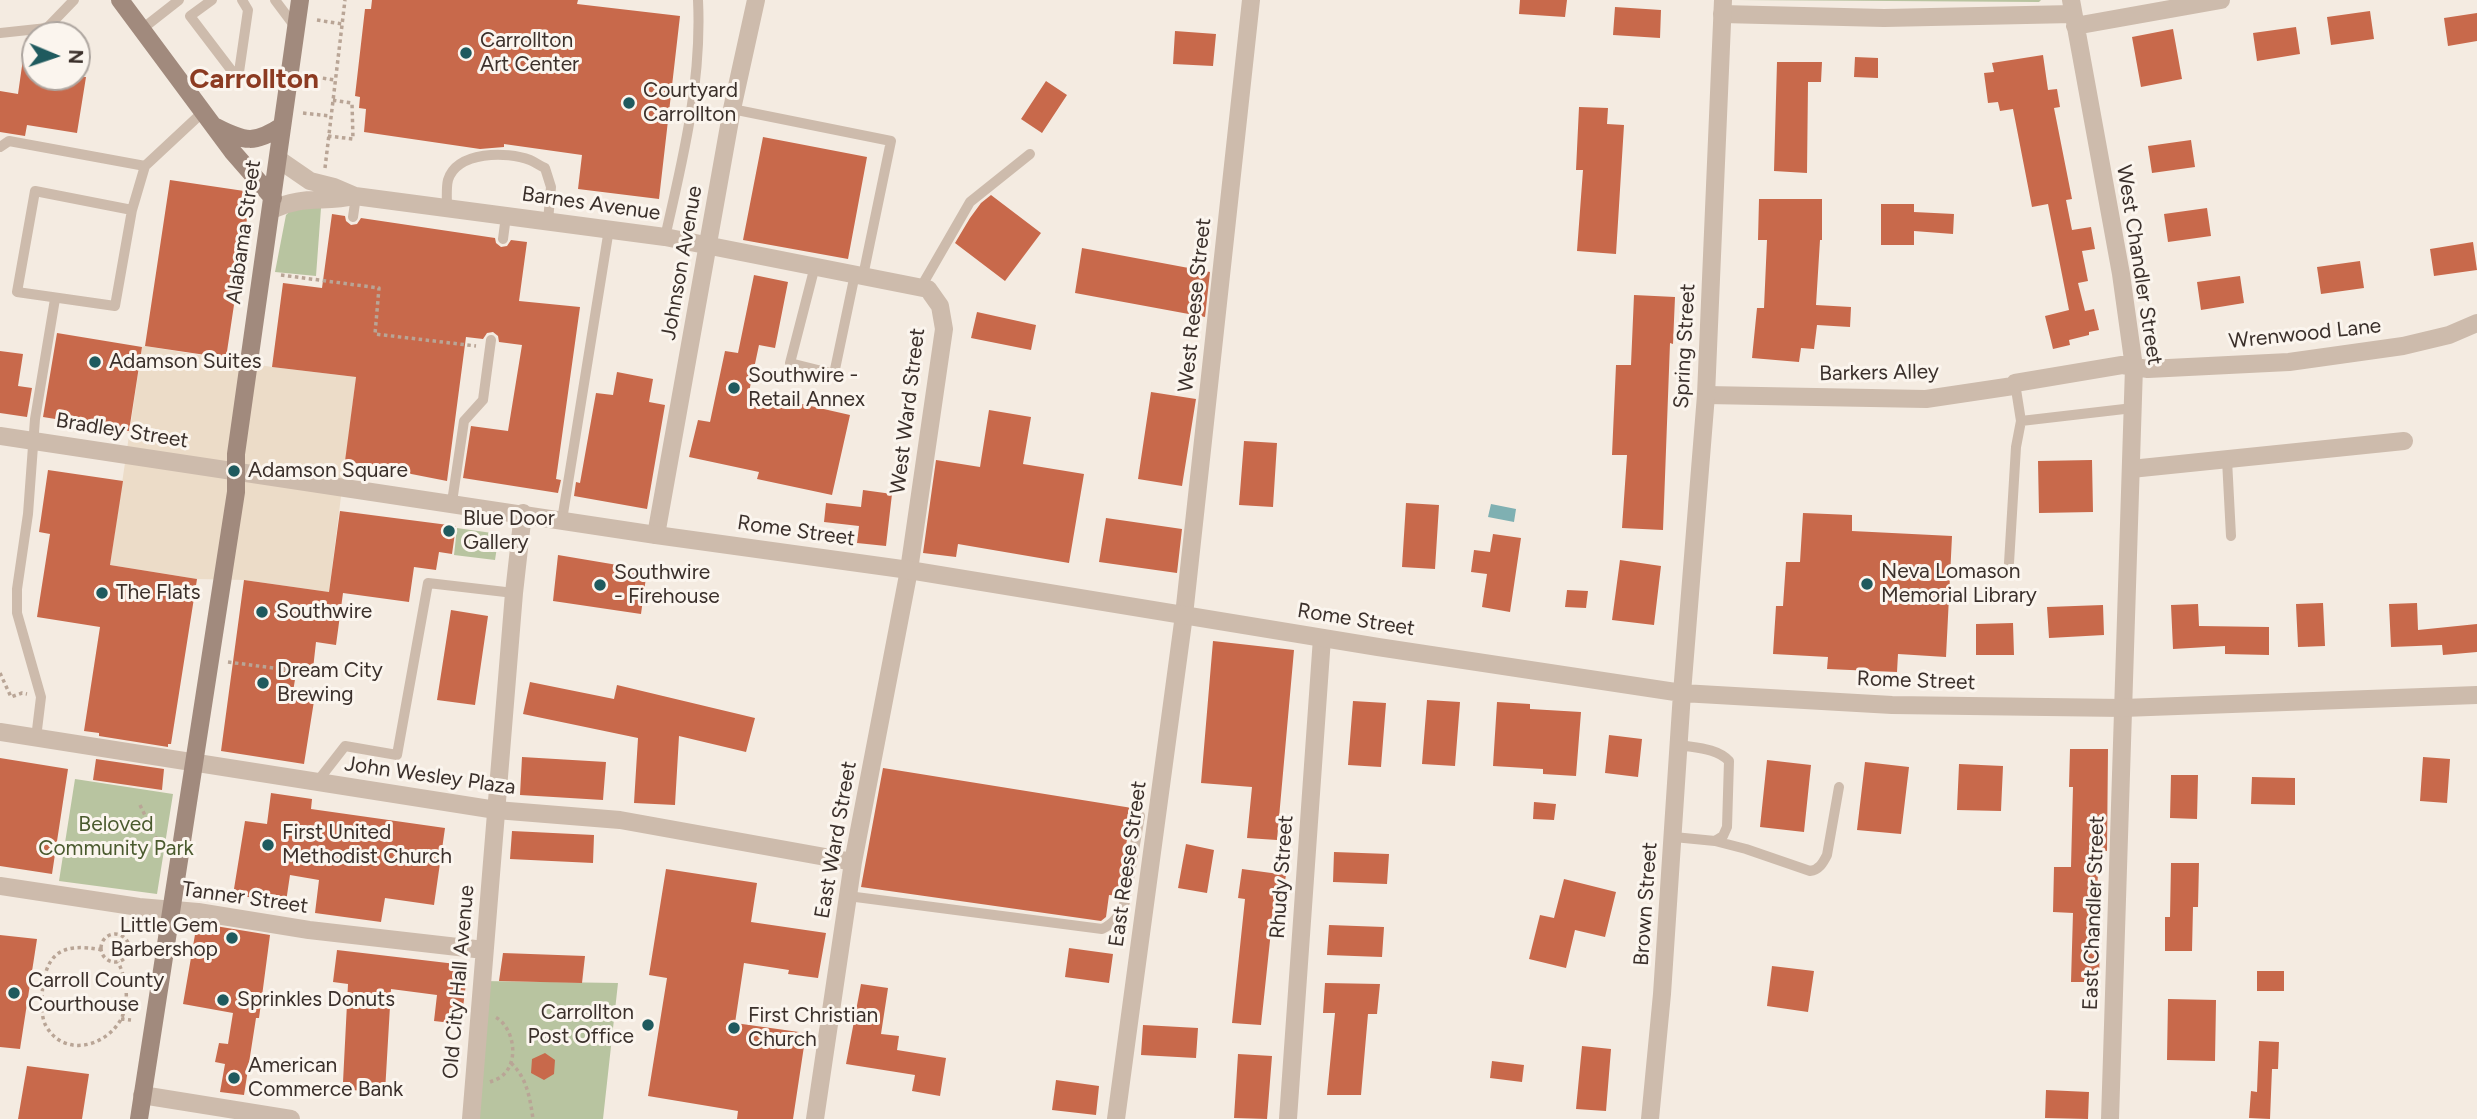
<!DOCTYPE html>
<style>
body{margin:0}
#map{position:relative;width:2477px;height:1119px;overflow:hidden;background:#f4ebe1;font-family:Figtree,sans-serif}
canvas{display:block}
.north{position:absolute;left:21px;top:21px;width:70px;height:70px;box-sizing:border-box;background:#fbf5ee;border:2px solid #aea6a0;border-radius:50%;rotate:92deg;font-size:19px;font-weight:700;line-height:28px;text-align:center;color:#3b302b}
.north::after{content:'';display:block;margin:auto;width:24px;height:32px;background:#1f5a5e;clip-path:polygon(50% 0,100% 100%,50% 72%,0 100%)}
</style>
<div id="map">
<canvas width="2477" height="1119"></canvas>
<div class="north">N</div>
</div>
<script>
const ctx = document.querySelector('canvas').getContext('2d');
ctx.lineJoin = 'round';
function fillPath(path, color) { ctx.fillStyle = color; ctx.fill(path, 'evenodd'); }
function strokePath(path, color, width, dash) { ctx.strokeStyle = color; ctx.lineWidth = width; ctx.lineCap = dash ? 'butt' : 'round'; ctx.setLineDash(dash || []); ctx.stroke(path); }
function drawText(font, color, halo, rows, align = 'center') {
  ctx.font = font + ' Figtree,sans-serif'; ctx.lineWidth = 6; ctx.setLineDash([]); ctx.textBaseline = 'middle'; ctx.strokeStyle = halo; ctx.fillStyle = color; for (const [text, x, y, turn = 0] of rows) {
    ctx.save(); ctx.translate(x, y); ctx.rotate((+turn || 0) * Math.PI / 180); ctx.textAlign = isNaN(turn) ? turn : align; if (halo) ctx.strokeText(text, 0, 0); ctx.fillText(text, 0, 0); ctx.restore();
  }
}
fillPath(new Path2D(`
 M1738,0h303l-2,2z
 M295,206l26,2 -5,68 -41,-4 11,-57z
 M457,528l42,6 -4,26 -41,-5z
 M75,779l98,15 -16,100 -98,-13z
 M482,981l136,2 -15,136h-132z`), '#b8c4a0');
fillPath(new Path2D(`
 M145,346l127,21 84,10 -27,215 -85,-12 -47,-1 -87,-14 32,-218z`), '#ecdcc8');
fillPath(new Path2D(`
 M1491,504l25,5 -2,13 -26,-5z`), '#7fb0b2');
fillPath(new Path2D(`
 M372,0h206l-1,4 103,12 -21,183 -81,-10 4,-34 -78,-11v3l-24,2 -116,-17 2,-23 -7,-1 1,-11 -5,-1 10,-87h6z
 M1520,0h47l-2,17 -46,-3z
 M1615,7l46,3 -1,28 -47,-3z
 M2370,11l4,28 -43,6 -4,-28z
 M2477,13v28l-29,5 -4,-28z
 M2296,27l4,27 -43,7 -4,-28z
 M2173,29l9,50 -41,8 -9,-50z
 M1175,31l41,3 -3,32 -40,-2z
 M35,37v40h51l-9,56 -50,-8 -2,11 -25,-4v-41l18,3 8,-56z
 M2043,55l5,35 9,-1 3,18 -6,1 18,91 -6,1 6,30 19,-3 4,22 -13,2 6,30 -10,2 7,28 9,-2 5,21 -10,2v3l-20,5 1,5 -17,4 -8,-33 24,-6 -21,-106 -16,3 -19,-98 -13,2 -2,-9 -10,1 -4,-30 10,-1 -2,-9z
 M1855,57l23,1v20l-24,-1z
 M1777,62h45l-1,20h-13l-1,91 -33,-2z
 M1046,81l21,14 -25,38 -21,-14z
 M1579,107l29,1 -1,16 17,1 -8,129 -39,-3 6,-81h-7z
 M763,137l104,20 -19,102 -105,-19z
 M2191,140l4,27 -43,6 -4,-27z
 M170,180l81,12 -25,166 -81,-12z
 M991,195l50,38 -36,48 -50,-38 15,-25 11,-15z
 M1759,199h63v41h-2l-4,65 35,2 -1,20 -33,-2 -3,24 -13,-1 -2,14 -47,-4 5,-50h7l3,-68h-9z
 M1881,204h33v8l40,2 -1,20 -39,-3v14h-33z
 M2207,208l4,28 -43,6 -4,-28z
 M332,214l13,2 1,5 5,4 6,-1 4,-6 134,20 1,5 5,4 6,-1 4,-6 16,2 -8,59 61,6 -24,172 5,1 -3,13 -95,-15 8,-52 37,5 14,-86 -23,-3 -1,-6 -5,-4 -6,1 -4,6 -17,-2 -19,144 -102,-20 11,-84 -84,-10 11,-84 39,5z
 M2473,242l4,28 -43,6 -4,-27z
 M1082,248l128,24 -5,45 -130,-24z
 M2360,261l4,27 -43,6 -4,-27z
 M754,275l34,7 -13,66 -16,-3 -10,47 101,23 -18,80 -75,-16 2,-7 -70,-15 9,-37 12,2 15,-71 13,2z
 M2240,276l4,27 -43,7 -4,-28z
 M1634,295l41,2 -2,47 -3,-1 -7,187 -41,-2 5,-73h-15l4,-90h15z
 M977,312l59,13 -5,25 -60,-12z
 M57,333l85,14 -13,84 -86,-14z
 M0,351l23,3 -5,32 14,2 -5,29 -27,-4z
 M617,372l36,7 -4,23 16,3 -18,104 -73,-13 2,-14 4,1 16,-90 17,2z
 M1151,392l45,7 -14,87 -44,-7z
 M989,410l42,7 -8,47 61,10 -15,89 -111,-19 -2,13 -33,-4 13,-93 44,7z
 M1244,441l33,2 -4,64 -34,-2z
 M2092,460l1,52 -54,1 -1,-52z
 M48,470l75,11 -13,84 87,14 -26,165h-3v3l-69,-11v-3l-15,-2 16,-104 -63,-10 13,-83 -11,-2z
 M863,490l29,4 -6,52 -29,-3 2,-17 -35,-4 2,-19 35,4z
 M1406,503l33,2 -4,64 -33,-2z
 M340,511l116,15 -4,28 -13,-2 -3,18 -22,-3 -5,35 -66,-9 -7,52 -20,-3 -3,27 -16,-2 -5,31 22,3 -10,63 -83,-13 23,-171 85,12z
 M1803,513l49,2v16l100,5 -6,121 -48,-3 -1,18 -70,-3 1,-12 -55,-3 3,-48h7l3,-44h14z
 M1106,518l76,11 -5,44 -78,-11z
 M1493,534l28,4 -11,74 -28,-5 5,-33 -16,-2 3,-22 16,2z
 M558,555l89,15 -6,44 -88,-13z
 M1620,560l41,6 -7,59 -42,-5z
 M1567,590l21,1 -2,17 -21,-1z
 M2323,603l2,43 -27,1 -2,-43z
 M2417,603l1,27 59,-6v28l-34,3 -1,-10 -51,2 -2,-43z
 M2198,604l1,22 70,1v28l-44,-1v-8l-52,3 -2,-44z
 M2103,605l1,30 -55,3 -2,-31z
 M451,610l37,6 -13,89 -38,-5z
 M2013,623l1,32h-38v-31z
 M1213,641l81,9 -17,190 -30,-2 5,-51 -51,-4z
 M530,682l84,17 3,-14 138,33 -9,34 -67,-16 -4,69 -41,-2 4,-65 -115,-24z
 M1427,700l33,2 -5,64 -33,-2z
 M1353,701l33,2 -5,64 -33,-2z
 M1497,702l33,2v5l51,3 -5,64 -33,-2v-5l-50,-3z
 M1609,735l33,4 -4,38 -33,-4z
 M2070,749h38l-1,102 -8,-1 -4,88h5l-1,44h-28l2,-69 -20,-1 1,-45h17l2,-80h-4z
 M522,757l84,5 -3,38 -83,-5z
 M2423,757l27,2 -3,44 -27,-2z
 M0,758l68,11 -16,105 -52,-8z
 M96,759l68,10 -2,21 -69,-10z
 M1767,760l44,5 -7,67 -44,-5z
 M1865,762l44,5 -8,67 -44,-4z
 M1959,764l44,2 -2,45 -44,-1z
 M883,768l249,40 -14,88 -9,-1 -3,22 -5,4 -240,-34z
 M2171,775h27l-1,44 -27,-1z
 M2252,777l43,1v27l-44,-1z
 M271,793l41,6 -1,10 134,19 -11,77 -49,-7 -4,24 -66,-9 4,-33 -29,-5 -4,27 -53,-7 12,-74 22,3z
 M1534,802l22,2 -2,16 -21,-1z
 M512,831l82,4 -1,28 -83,-4z
 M1186,844l28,6 -7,43 -29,-5z
 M1334,852l55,2 -2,30 -54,-2z
 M2171,863h28l-1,44h-5l-1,44h-27v-34h5z
 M666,869l91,14 -6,39 75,11 -8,45 -30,-4 1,-4 -45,-7 -9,60 71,10 -13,86h-56l1,-8 -90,-15 19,-118 -18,-3z
 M1242,869l44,6 -5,29 -7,-1 -13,122 -29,-2 13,-124 -7,-1z
 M1564,879l52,13 -11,45 -30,-7 -9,38 -37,-9 11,-44 14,3z
 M197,923l73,12 -8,61 -3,22h-3l-12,77 -24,-3 5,-28 -10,-2 4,-19 9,1 5,-31 -50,-9z
 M1329,925l55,2 -2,30 -55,-2z
 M0,935l37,4 -17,110 -20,-2z
 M1069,948l44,6 -4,29 -44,-6z
 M337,950l119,14 11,11 -6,49 -27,-3 3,-26 -46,-6 -6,103 -35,-2v-8h-7l5,-98 -15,-2z
 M503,953l82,3 -3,27 -83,-2z
 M1772,966l42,5 -6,41 -41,-6z
 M2257,971h27v20h-27z
 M1325,983l55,1 -3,30h-9l-7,81h-34l8,-82h-12z
 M861,984l27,4 -7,46 18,2 -2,14 49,8 -6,38 -28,-5 3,-16 -69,-11z
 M2168,999l48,1 -1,61 -48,-1z
 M1143,1025l55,3 -2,30 -55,-3z
 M2259,1041l20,1 -1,27h-6l-2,50 -21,-1 2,-27 6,1z
 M1582,1046l29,3 -5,62 -30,-2z
 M545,1053l10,7 -1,14 -10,6 -13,-7 1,-14z
 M1238,1054l34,2 -5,63 -33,-1z
 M1492,1061l32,4 -2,17 -32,-4z
 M27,1066l62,8 -7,45h-64z
 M1056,1080l43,6 -3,29 -44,-5z
 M2046,1090l43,2 -1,27 -43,-1z`), '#c8694b');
strokePath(new Path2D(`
 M317,20l25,4
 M309,76l26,4
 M303,113l27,3
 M328,136l25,3 -1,-36 -20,-3
 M325,168l20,-168
 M281,275l98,13 -4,46 101,12
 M228,662l91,12
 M0,673l11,24 11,-4 5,1
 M140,805l19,39
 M101 948a14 14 0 1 1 28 0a14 14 0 1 1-28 0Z
 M129,949l13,2
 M102,950c-41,-8 -57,3 -60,45 0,10 -1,22 4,31 17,30 55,22 72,-2 13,-18 9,-44 0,-62
 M121,1019l10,1
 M511,1063c16,15 19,35 22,56
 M490,1082c5,-2 11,-4 15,-9 14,-15 8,-47 -10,-56`), '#b9a596', 3.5, [3.5, 3.5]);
strokePath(new Path2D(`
 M212,0l-22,16 48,63 10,-69 -6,-10
 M275,0l21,28
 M142,29l37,-29
 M0,33l47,-5 27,-28
 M732,109l159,32 -28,135
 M0,147l9,-6 136,25 59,-55
 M447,208c0,-9 -1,-20 1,-28 9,-29 59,-29 82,-20 5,2 10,6 15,8l6,19 -3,34
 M132,210l-97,-19 -18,101 98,14 17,-96 13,-44
 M353,217l3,-21
 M665,237c18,-78 37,-156 33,-237
 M503,239l3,-23
 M815,266l-25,97 44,11 21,-100
 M921,287l49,-85 60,-48
 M2015,383l6,38 112,-13
 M2227,460l4,76
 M452,502l12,-81 19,-21 8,-60
 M562,520l47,-291
 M2009,563l7,-116 5,-26
 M36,738l5,-41 -24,-84v-24l11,-75 7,-95 20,-120
 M1679,745c17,3 38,3 50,16l-2,66 -4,9 -8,5
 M317,782l28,-36 52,9 31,-172 86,10
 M1674,837l41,4 31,8 64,22c9,-1 13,-8 17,-16l12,-68
 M848,896l254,33c13,-6 18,-15 23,-27l15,-86`), '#cdbbac', 10);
strokePath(new Path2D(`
 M2071,0l50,274 13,93 -24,752
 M1722,14l162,4 189,-4
 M2075,26l146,-26
 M278,159l32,22 24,6 21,9 310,41 263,52 12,17 4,23 -35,241 -56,292 -38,257
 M271,210c32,-15 51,-7 84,-14
 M1706,395l220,4 87,-13 2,-3 107,-18 26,4 141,-7 114,-16 46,-11 28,-12
 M2131,469l273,-28
 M656,535l76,-426 24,-109
 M0,732l496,78 124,10 233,42
 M0,886l139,21 59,5 111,18 175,20
 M142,1095l149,24
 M471,1119l43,-526 9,-80
 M1116,1119l68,-504 67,-615
 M1288,1119l34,-481`), '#cdbbac', 18);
strokePath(new Path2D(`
 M0,436l656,99 253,35 469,77 304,46 210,12 231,3 354,-13
 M1650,1119l12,-125 20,-301 24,-298 17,-395`), '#cdbbac', 18);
strokePath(new Path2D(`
 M120,0l112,151 41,47
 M216,127c29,15 39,17 66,-1
 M139,1119l97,-627v-38l64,-454`), '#a18a7d', 18);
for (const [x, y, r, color] of [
 [466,53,7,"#1f5a5e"],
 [629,103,7,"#1f5a5e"],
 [95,362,7,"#1f5a5e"],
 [734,388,7,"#1f5a5e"],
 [234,471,7,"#1f5a5e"],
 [449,531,7,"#1f5a5e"],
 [1867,584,7,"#1f5a5e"],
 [600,585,7,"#1f5a5e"],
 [102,593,7,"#1f5a5e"],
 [262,612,7,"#1f5a5e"],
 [263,683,7,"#1f5a5e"],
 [268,845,7,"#1f5a5e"],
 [232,938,7,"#1f5a5e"],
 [14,993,7,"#1f5a5e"],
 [223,1000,7,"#1f5a5e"],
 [648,1025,7,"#1f5a5e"],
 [734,1028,7,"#1f5a5e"],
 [234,1078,7,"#1f5a5e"]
]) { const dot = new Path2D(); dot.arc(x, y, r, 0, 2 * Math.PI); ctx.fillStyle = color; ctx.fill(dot); strokePath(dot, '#fbf5ee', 2.5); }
drawText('21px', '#3b302b', '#fbf5ee', [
 ["Carrollton",480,41],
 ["Art Center",480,65],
 ["Courtyard",643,91],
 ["Carrollton",643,115],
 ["Adamson Suites",109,362],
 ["Southwire -",748,376],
 ["Retail Annex",748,400],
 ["Adamson Square",248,471],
 ["Blue Door",463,519],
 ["Gallery",463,543],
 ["Neva Lomason",1881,572],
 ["Memorial Library",1881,596],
 ["Southwire",614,573],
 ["- Firehouse",614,597],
 ["The Flats",116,593],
 ["Southwire",276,612],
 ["Dream City",277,671],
 ["Brewing",277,695],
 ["First United",282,833],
 ["Methodist Church",282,857],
 ["Little Gem",218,926,"right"],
 ["Barbershop",218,950,"right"],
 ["Carroll County",28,981],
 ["Courthouse",28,1005],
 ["Sprinkles Donuts",237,1000],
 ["Carrollton",634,1013,"right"],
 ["Post Office",634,1037,"right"],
 ["First Christian",748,1016],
 ["Church",748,1040],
 ["American",248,1066],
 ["Commerce Bank",248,1090]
], 'left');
drawText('21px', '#3b302b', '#fbf5ee', [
 ["Barnes Avenue",591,204,8],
 ["Alabama Street",244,232,-82],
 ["Johnson Avenue",682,263,-80],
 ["West Chandler Street",2139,265,81],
 ["West Reese Street",1195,305,-84],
 ["Wrenwood Lane",2305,334,-6],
 ["Spring Street",1685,346,-87],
 ["Barkers Alley",1879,373,-1],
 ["West Ward Street",908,411,-83],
 ["Bradley Street",122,431,9],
 ["Rome Street",796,531,8],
 ["Rome Street",1356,620,9],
 ["Rome Street",1916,681,2],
 ["John Wesley Plaza",430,776,8],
 ["East Ward Street",836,840,-80],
 ["East Reese Street",1128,864,-82],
 ["Rhudy Street",1282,877,-86],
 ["Tanner Street",245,898,8],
 ["Brown Street",1646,904,-86],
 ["East Chandler Street",2094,913,-88],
 ["Old City Hall Avenue",459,982,-85]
]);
drawText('21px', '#4a5a2e', '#fbf5ee', [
 ["Beloved",116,825],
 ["Community Park",116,849]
]);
drawText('bold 28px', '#8c3b22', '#fbf5ee', [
 ["Carrollton",254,80]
]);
</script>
